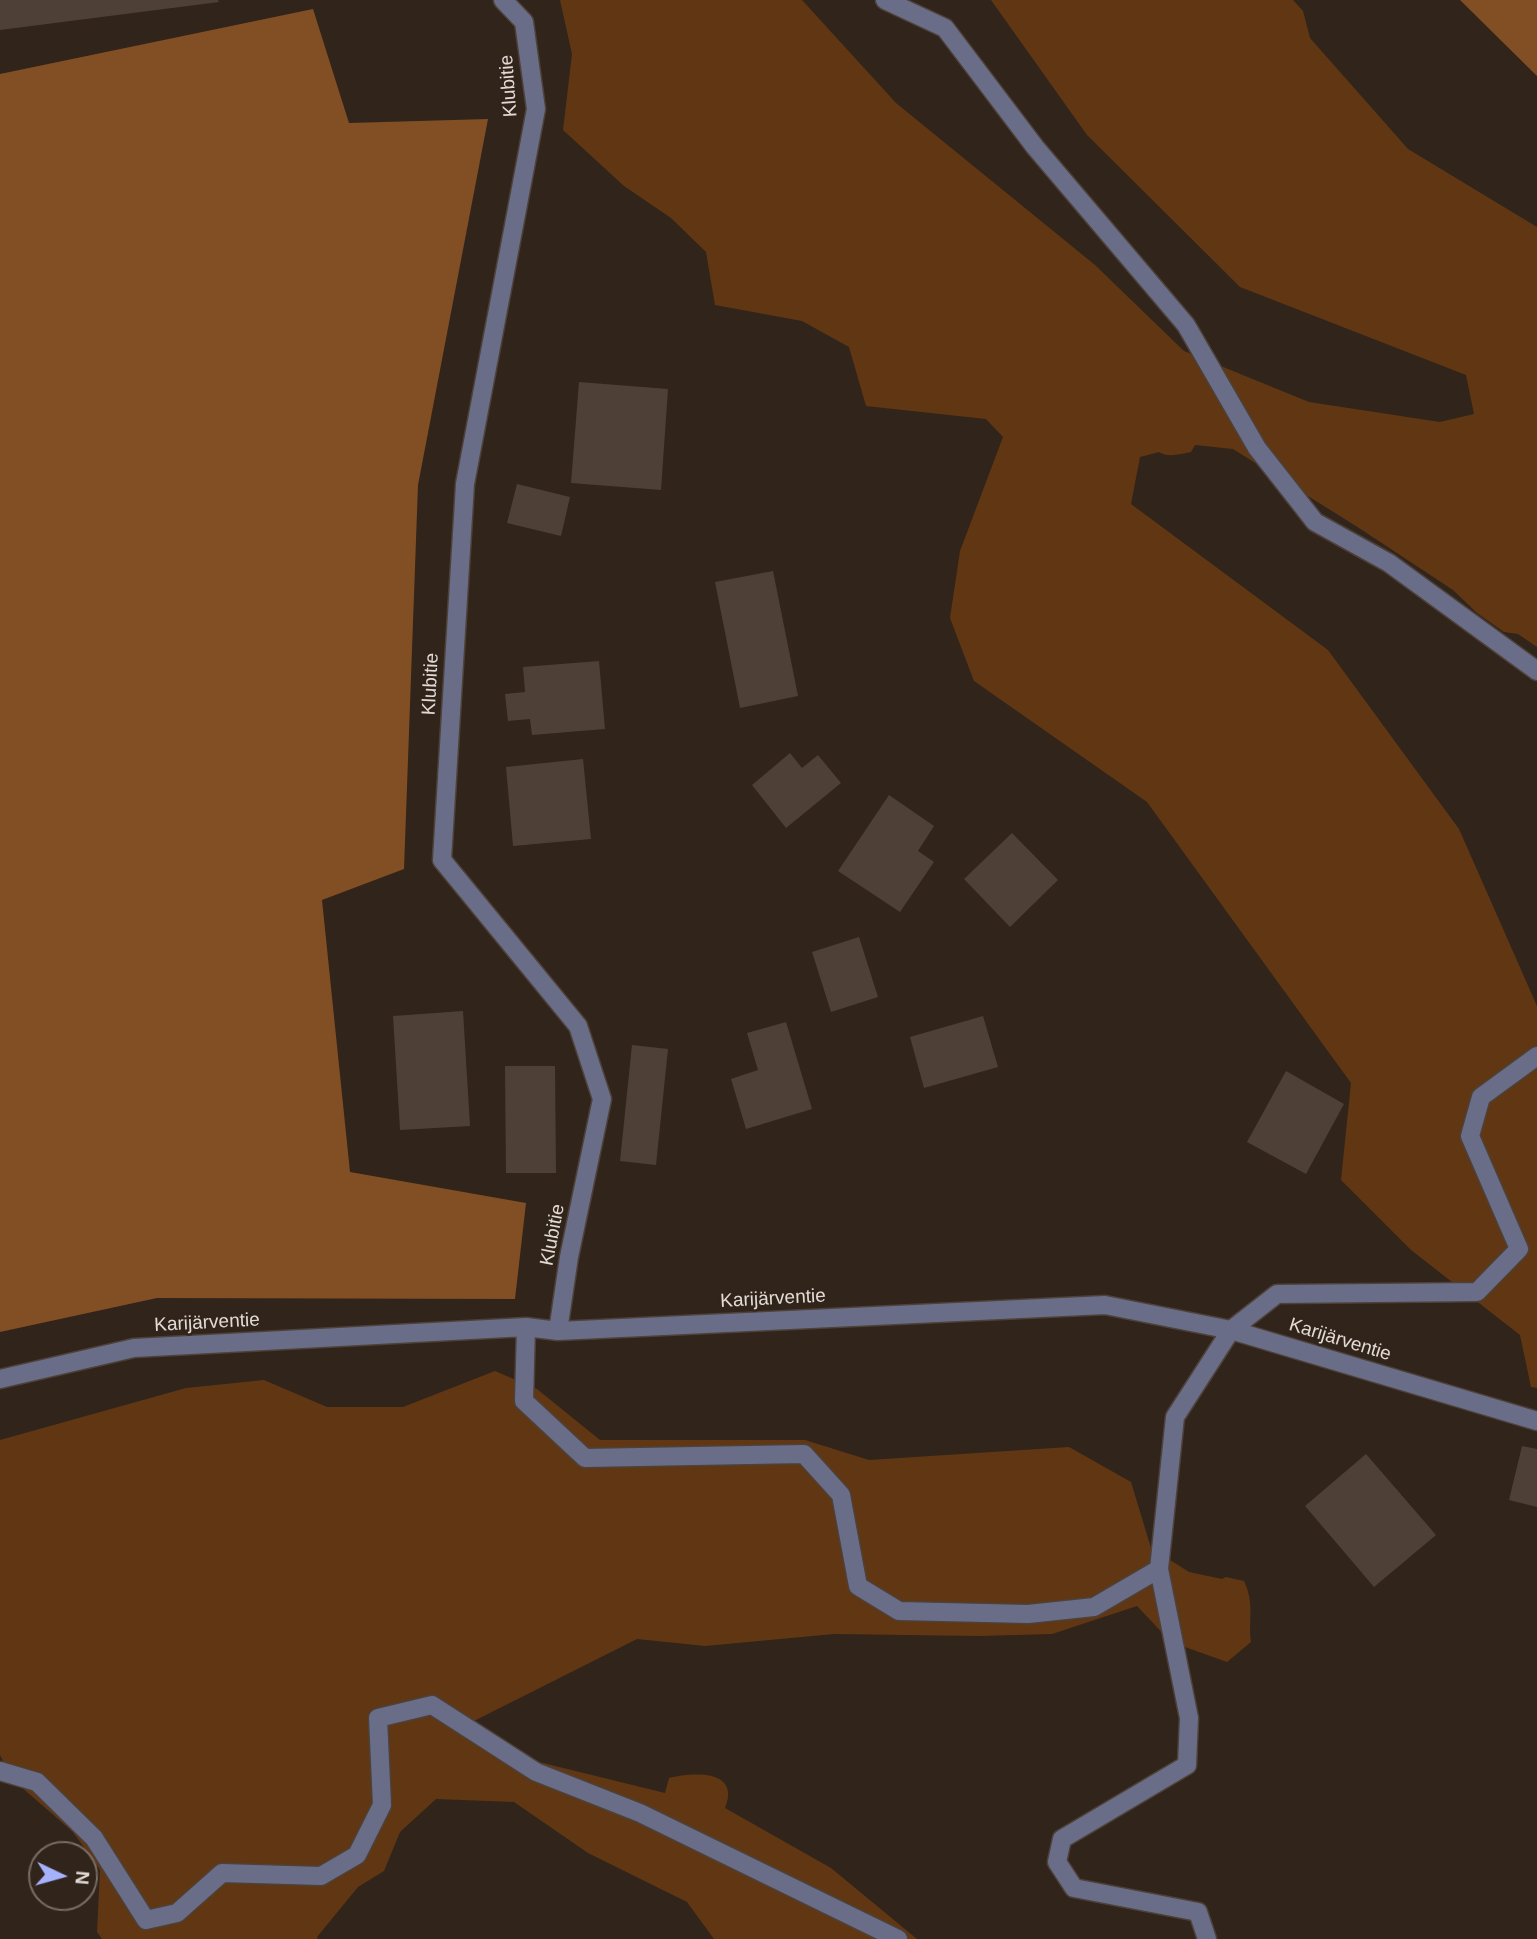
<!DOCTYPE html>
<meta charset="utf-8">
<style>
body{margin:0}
#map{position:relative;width:1537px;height:1939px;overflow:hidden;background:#31241b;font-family:Arial,sans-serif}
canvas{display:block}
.north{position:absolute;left:28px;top:1841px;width:70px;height:70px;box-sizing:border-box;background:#31241b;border:2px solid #786d65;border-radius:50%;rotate:95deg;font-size:19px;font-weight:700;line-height:28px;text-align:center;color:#e3dad4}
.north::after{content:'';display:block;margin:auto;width:24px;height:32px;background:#a6b1fc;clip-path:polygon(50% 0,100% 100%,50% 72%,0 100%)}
</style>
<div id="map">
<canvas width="1537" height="1939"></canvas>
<div class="north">N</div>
</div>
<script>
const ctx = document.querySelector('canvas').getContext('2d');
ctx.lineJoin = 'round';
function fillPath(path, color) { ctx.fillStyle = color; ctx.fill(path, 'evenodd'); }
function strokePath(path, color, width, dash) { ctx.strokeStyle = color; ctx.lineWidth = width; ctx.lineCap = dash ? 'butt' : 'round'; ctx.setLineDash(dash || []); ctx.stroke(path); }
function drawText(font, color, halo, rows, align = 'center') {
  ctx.font = font + ' Arial,sans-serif'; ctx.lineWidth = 5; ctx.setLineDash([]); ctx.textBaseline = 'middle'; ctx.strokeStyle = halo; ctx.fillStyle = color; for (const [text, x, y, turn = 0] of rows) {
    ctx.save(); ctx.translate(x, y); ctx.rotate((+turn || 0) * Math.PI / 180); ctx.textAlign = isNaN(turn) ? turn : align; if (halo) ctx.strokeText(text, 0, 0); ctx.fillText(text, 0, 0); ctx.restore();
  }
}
fillPath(new Path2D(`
 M560,0h242l94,103 199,162 89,86 125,51 131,20 34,-8 -8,-39 -226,-88 -153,-152 -96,-135h302l10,11 7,27 98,111 129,78v420l-19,-13 -14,-2 -27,-19 -24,-23 -94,-62 -126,-79 -38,-4 -4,7c-11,2 -22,6 -32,0l-19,5 -9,47 197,146 131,179 78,177v382l-6,-1 -11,-52 -109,-85 -70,-70 10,-97 -204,-281 -173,-121 -24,-63 10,-67 43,-114 -17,-18 -120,-13 -17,-59 -47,-26 -87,-16 -9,-53 -35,-34 -47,-32 -61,-56 9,-76z
 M495,1371l42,18 63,51h205l64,20 200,-13 62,35 20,66 38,24 33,7 4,-2 18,4c11,23 4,39 7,61l-24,20 -56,-20 -34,-36 -85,28 -73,2 -145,-2 -129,12 -68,-7 -173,87 22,23 179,44 4,-15c24,-6 72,-9 56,30l106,60 86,71h-203l-27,-37 -99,-49 -74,-51 -78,-3 -36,33 -16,39 -26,16 -41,50 1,2h-216l-5,-7 3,-62 -27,-38 -61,-53 -12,-24v-315l186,-52 78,-8 63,27h76z`), '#613713');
fillPath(new Path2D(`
 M1460,0h77v76z
 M313,9l36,114 139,-4 -70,366 -14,384 -82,31 28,272 176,31 -11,96 -358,-1 -157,34v-1258z`), '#824f25');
fillPath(new Path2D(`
 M0,0h218l1,2 -219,28z
 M579,382l89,7 -7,101 -90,-7z
 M517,484l53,13 -9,39 -54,-13z
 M773,571l25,125 -58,12 -25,-126z
 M599,661l6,68 -73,6 -2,-16 -22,2 -3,-27 20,-2 -2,-25z
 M790,753l12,15 16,-13 23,28 -55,45 -34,-43z
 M583,759l8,80 -78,7 -7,-79z
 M889,795l45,31 -16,25 16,11 -34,50 -62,-41z
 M1012,833l46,47 -48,47 -46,-48z
 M859,937l19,60 -47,15 -19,-60z
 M463,1011l7,115 -70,4 -7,-114z
 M983,1016l15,51 -74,21 -14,-51z
 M786,1022l26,87 -66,20 -15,-50 27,-9 -11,-37z
 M632,1045l36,4 -12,116 -36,-4z
 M505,1066h50l1,107h-50z
 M1286,1071l58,33 -38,70 -59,-32z
 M1522,1446l15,3v58l-28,-7z
 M1366,1454l70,81 -62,52 -69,-81z`), '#4e4036');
const minor = new Path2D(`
 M503,0l21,22 12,87 -71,375 -23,376 136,166 24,73 -33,158 -11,74
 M885,0l60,28 90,119 151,178 71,123 58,74 74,41 148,108
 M526,1327l-2,74 61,57 219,-4 37,41 17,91 41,25 129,3 66,-7 65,-38
 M0,1379l134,-31 392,-21 32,4 547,-26 126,25 306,91
 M0,1771l37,11 57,56 52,82 31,-7 45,-40 99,3 36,-21 25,-50 -4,-87 54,-13 104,67 104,41 258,126
 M1207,1939l-9,-27 -124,-24 -17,-26 5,-23 125,-74 2,-47 -30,-149 16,-152 56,-87 46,-36 200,-2 42,-43 -49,-113 11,-39 56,-41`);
strokePath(minor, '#4d4139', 21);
strokePath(minor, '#696d87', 18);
drawText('19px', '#e3dad4', '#31241b', [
 ["Klubitie",509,86,-94],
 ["Klubitie",431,684,-87],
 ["Klubitie",553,1235,-79],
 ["Karijärventie",773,1299,-3],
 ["Karijärventie",207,1323,-3],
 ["Karijärventie",1340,1340,17]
]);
</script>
